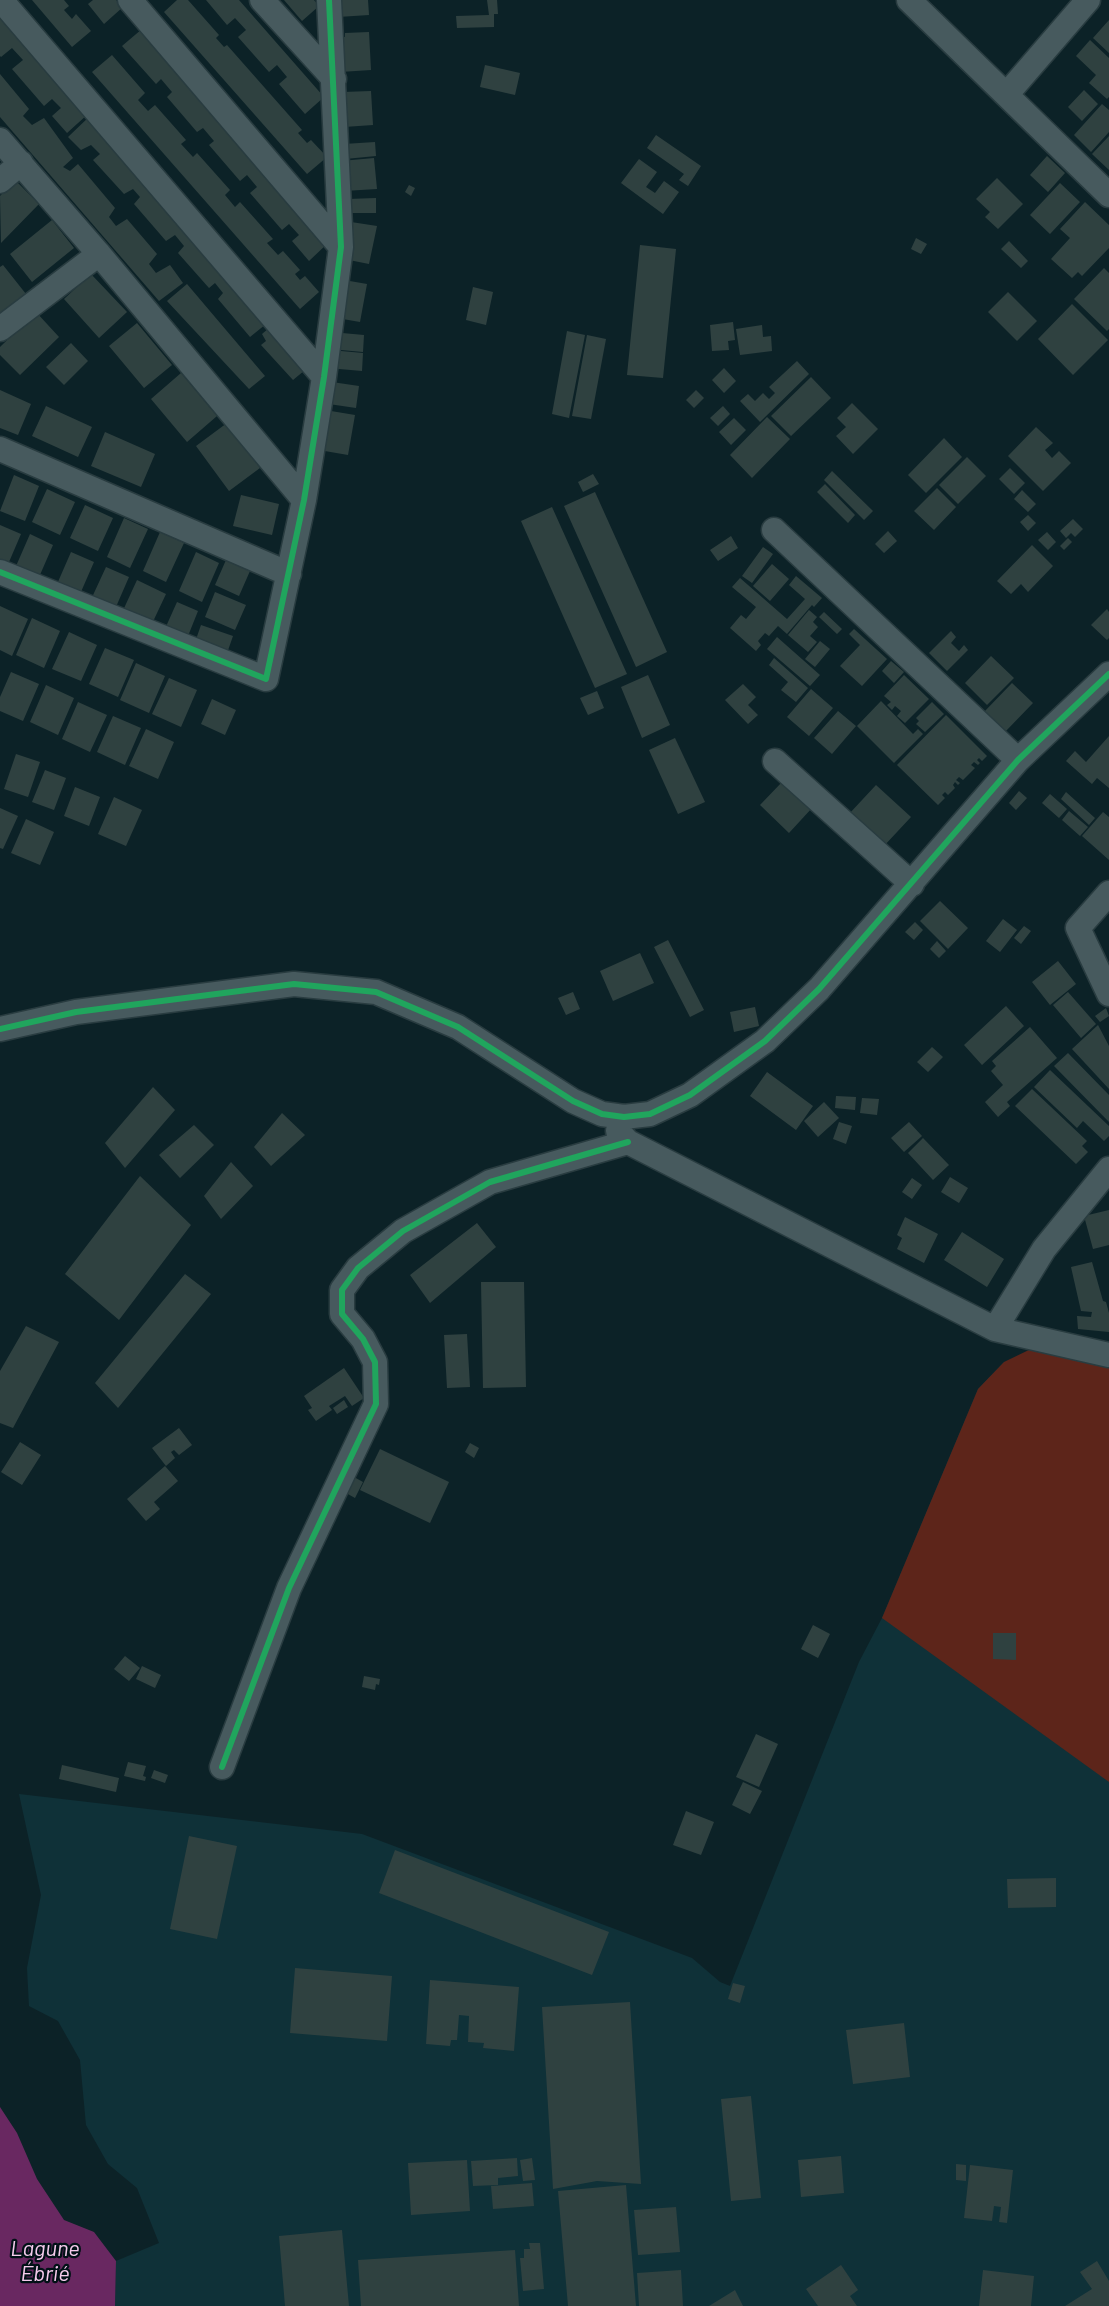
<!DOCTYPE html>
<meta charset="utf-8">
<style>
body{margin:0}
canvas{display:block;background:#0c2227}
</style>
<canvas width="1109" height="2306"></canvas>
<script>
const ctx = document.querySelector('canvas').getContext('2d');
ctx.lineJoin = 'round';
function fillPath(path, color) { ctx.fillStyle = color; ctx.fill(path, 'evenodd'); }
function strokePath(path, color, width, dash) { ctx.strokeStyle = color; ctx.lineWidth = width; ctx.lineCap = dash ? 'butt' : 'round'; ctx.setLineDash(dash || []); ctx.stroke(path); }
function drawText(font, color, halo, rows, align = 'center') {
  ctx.font = font + ' Barlow,sans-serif'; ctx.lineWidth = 4.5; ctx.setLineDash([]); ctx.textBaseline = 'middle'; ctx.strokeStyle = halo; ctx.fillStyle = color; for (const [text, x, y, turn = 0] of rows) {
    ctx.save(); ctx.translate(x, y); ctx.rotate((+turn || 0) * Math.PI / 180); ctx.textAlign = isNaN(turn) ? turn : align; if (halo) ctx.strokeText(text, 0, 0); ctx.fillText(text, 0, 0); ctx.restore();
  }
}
fillPath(new Path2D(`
 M1109,1359v947h-994l1,-45 43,-18 -22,-55 -29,-24 -22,-39 -6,-65 -22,-39 -29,-15 -2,-38 14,-73 -22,-101 343,40 330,124 28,24 10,4 129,-324 23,-44 96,-229 26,-27z`), '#0f3138');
fillPath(new Path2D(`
 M1033,1348l76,11v423l-227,-164 96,-229 26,-27z`), '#5d251a');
fillPath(new Path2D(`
 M0,2107l17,26 20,46 27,41 30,12 22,29 -1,45h-115z`), '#692861');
fillPath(new Path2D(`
 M32,0h32l5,6 -5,4 8,9 4,-5 15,17 -19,16z
 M93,0h23l7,7 -19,17 -16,-20z
 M177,0h11l31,35 -3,3 8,9 3,-2 75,85 -4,3 9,10 4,-3 16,17 -20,17 -143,-162z
 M206,0h33l85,97 -19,17 -26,-30 8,-7 -10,-12 -8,7 -31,-35 8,-7 -11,-12 -8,7z
 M284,0h30l5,6 -17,15z
 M337,0h31l1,15 -31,2z
 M487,0h10l1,14h-4v13l-37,1 -1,-12 33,-1z
 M0,13l88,101 -21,19 -15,-17 9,-8 -9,-9 -8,7 -32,-37 11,-9 -11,-12 -11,9 -1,-1z
 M1109,20v33l-16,-15z
 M142,29l186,214 -19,18 -17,-20 7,-6 -10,-11 -7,6 -32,-37 7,-6 -10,-12 -7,6 -31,-36 5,-4 -11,-13 -6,4 -30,-35 5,-5 -11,-13 -5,5 -34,-38z
 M369,32l2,38 -31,2 -1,-35h6v-4z
 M1090,40l19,18v39l-2,2 -18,-16 7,-8 -20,-19z
 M112,55l33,38 -7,7 10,11 7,-6 31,35 -5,4 12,13 4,-4 33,37 -5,5 10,12 5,-5 33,37 -6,4 11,12 5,-4 17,19 -5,4 5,6 5,-4 14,16 -19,17 -208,-237z
 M485,65l35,8 -5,22 -35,-8z
 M0,74l29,35 -6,7 9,9 12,-7 29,40 -10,9 7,4 8,-7 37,44 -6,9 7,9 11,-7 30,35 -8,10 7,9 14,-8 13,18 -24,18 -159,-184z
 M1084,90l14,14 -16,17 -14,-14z
 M371,91l2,34 -29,2 -1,-35z
 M1102,104l7,6v22l-18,20 -17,-17z
 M91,115l180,205 -21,17 -32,-38 5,-6 -8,-10 -6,5 -31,-35 6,-7 -9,-11 -9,6 -32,-37 6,-7 -7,-8 -9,5 -31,-34 7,-6 -9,-9 -10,5 -13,-13z
 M656,135l45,31 -13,20 -9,-6 5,-6 -37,-26z
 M1109,136v34l-17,-16z
 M375,142l1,14 -31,3 -1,-15z
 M1047,156l18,17 -17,19 -18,-17z
 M374,158l3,31 -33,2 -3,-30z
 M639,159l18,13 -11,15 9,6 9,-12 15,11 -16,22 -42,-31z
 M997,178l26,26 -25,25 -13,-12 5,-5 -14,-13z
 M15,180l24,24 -38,39 -1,-47z
 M1060,183l20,19 -30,32 -20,-19z
 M409,185l6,3 -4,8 -6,-4z
 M376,198v15h-28v-14z
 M1085,202l24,23v23l-27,28 -4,-4 -6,6 -21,-19 19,-21 -10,-9z
 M52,220l22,28 -42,34 -22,-28z
 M351,222l26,4 -8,38 -25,-5z
 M916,238l11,6 -6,10 -10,-5z
 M1009,241l19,20 -7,7 -20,-19z
 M640,245l36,4 -13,129 -36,-3z
 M3,265l23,29 -26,21v-48z
 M1104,268l5,5v56l-2,2 -33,-32z
 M91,274l36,38 -28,26 -35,-39z
 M344,280l23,4 -7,38 -23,-4z
 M187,284l78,92 -16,13 -82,-88z
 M473,287l20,5 -7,33 -20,-5z
 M1008,292l29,29 -20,20 -29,-29z
 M1072,304l36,36 -35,35 -35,-36z
 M36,312l23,25 -39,38 -20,-20v-8z
 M733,322l2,18 -7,1 1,9 -17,1 -2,-26z
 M137,323l35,42 -28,23 -35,-42z
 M275,323l36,42 -18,15 -32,-35 5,-4 -4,-7z
 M762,325l1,12 8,-1 1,15 -32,4 -4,-26z
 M567,331l18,4 -16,83 -17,-4z
 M331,332l33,3 -1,17 -33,-3z
 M587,335l19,4 -15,80 -19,-3z
 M71,343l17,18 -24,24 -18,-18z
 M330,350l33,3 -1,18 -34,-3z
 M797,361l12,13 -49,48 -20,-21 8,-7 7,7 8,-8 6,6 6,-6 -6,-6z
 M724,368l12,13 -12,12 -12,-13z
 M181,373l36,43 -30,26 -36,-43z
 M811,377l20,21 -40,38 -20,-20z
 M325,381l34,5 -3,22 -34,-5z
 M0,390l31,14 -13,31 -18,-7z
 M696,390l8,8 -10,10 -8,-8z
 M852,403l26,26 -25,25 -17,-18 10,-9 -9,-9z
 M46,406l46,21 -14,30 -46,-21z
 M723,406l7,8 -12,12 -8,-8z
 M325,410l30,5 -7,40 -29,-5z
 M767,417l23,22 -38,39 -22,-23z
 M734,418l12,12 -15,15 -12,-13z
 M227,423l33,45 -31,23 -33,-45z
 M1036,427l17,16 -8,7 7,8 7,-7 12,12 -28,28 -35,-35z
 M105,432l50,22 -14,33 -50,-21z
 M944,438l18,19 -36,36 -18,-18z
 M967,457l19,19 -28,28 -19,-19z
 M1010,468l15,15 -11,11 -15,-15z
 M832,471l41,40 -9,9 -40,-40z
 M593,474l6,10 -16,8 -5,-10z
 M14,475l25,11 -14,35 -25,-10z
 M825,484l30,31 -7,8 -31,-31z
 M937,488l19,19 -22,23 -20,-19z
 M47,489l28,13 -15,33 -28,-13z
 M1022,490l14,14 -8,8 -14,-13z
 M595,492l72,160 -31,15 -72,-161z
 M241,495l38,9 -7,31 -39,-9z
 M85,505l28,13 -15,33 -28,-13z
 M552,507l75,167 -32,14 -74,-167z
 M1028,515l8,8 -8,8 -8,-9z
 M124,518l24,11 -18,39 -23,-11z
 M1073,519l10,10 -8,8 -4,-4 -5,5 -6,-7z
 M0,525l21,9 -15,35 -6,-3z
 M888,531l9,10 -13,12 -9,-9z
 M160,532l24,11 -18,39 -23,-11z
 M1047,532l9,10 -8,8 -10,-10z
 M30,534l23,11 -17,39 -23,-11z
 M731,536l7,12 -20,13 -8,-11z
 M1068,538l4,4 -8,8 -4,-4z
 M1032,545l21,21 -25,26 -7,-8 -10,10 -14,-13z
 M763,547l10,7 -21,29 -10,-7z
 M71,552l23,10 -17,39 -23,-10z
 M196,552l23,11 -17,39 -23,-11z
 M226,560l24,11 -11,25 -24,-11z
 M772,564l17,15 -19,22 -17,-15z
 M106,567l23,10 -17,39 -24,-10z
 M796,576l26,22 -8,9 -2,-2 -25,29 -9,-8 -9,10 -4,-3 -7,8 3,4 -5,6 -26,-23 11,-13 5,4 10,-12 -24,-20 8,-9 47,41 18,-20 -16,-14z
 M137,580l29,14 -17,36 -29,-13z
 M215,592l31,13 -11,25 -30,-13z
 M177,602l21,9 -12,30 -22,-10z
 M0,606l28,13 -16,37 -12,-6z
 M1107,609l2,3v26l-2,2 -16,-15z
 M809,610l8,7 -4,5 5,5 -8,9 7,6 -9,10 -20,-17z
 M824,612l18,17 -5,5 -18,-17z
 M32,618l28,13 -16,37 -28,-13z
 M201,625l32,11 -8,23 -32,-11z
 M854,629l33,30 -25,27 -22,-20 20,-21 -11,-11z
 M951,631l5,6 -5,6 8,8 5,-6 4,5 -21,21 -18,-18z
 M69,632l28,13 -16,36 -29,-12z
 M777,637l43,38 -10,11 -43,-37z
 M820,641l10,8 -15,18 -10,-8z
 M105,648l29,12 -16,37 -29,-13z
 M991,656l23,22 -27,27 -22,-22z
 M774,658l34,30 -12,14 -15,-12 7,-8 -19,-17z
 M891,661l13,11 -10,11 -12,-12z
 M136,663l29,13 -16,37 -29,-13z
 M11,672l28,12 -16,37 -23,-10v-14z
 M648,675l22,50 -28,13 -21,-51z
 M904,675l25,24 -24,24 -8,-7 4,-5 -6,-5 -3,4 -5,-5 4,-3 -7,-6z
 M169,678l28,12 -16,37 -29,-13z
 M1012,683l21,20 -28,29 -21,-20z
 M743,684l13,13 -8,8 10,10 -10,9 -23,-24z
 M46,685l28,13 -16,37 -28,-13z
 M811,689l22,19 -24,28 -22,-19z
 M597,691l7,17 -16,7 -8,-17z
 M212,699l24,11 -11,25 -24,-11z
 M881,701l32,33 5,-5 5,5 -29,29 -37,-37z
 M78,702l29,13 -17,37 -28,-13z
 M932,702l12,12 -19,18 -9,-8 3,-3 -3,-3z
 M838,711l18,15 -24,28 -18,-16z
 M946,715l41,41 -5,5 -3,-3 -2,2 3,3 -2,2 -4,-3 -3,3 4,3 -12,12 -4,-3 -3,3 4,3 -2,2 -3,-3 -2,3 2,3 -7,7 -3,-3 -3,3 3,3 -7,7 -41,-40z
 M113,716l28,12 -16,37 -28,-13z
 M146,729l28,13 -16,37 -29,-13z
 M1109,736v52l-12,-10 -5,6 -26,-23 9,-10 11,11z
 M675,738l30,64 -27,12 -29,-64z
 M16,754l24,8 -12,35 -24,-8z
 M45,770l21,8 -12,32 -22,-8z
 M783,781l29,27 -23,25 -29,-28z
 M876,785l35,32 -28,30 -34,-33z
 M75,787l25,10 -11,29 -25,-10z
 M1019,791l8,7 -11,12 -7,-7z
 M1066,792l29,26 -6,7 -28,-26z
 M1050,794l17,15 -8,9 -17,-15z
 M114,797l28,13 -16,36 -28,-12z
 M0,808l18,8 -15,33 -3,-1z
 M1069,811l19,16 -8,9 -18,-16z
 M1103,812l6,5v43l-27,-24z
 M26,819l28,13 -14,33 -29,-12z
 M940,901l28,27 -20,21 -28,-28z
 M1003,919l14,11 -17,22 -14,-11z
 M915,922l8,8 -9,10 -9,-8z
 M1024,926l7,5 -10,13 -7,-6z
 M668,940l36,70 -14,7 -36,-70z
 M937,941l9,10 -7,7 -9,-9z
 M640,953l14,30 -41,18 -13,-30z
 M1058,961l18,23 -26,21 -18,-23z
 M573,992l7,17 -14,6 -8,-17z
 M1068,992l28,32 -15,14 -28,-33z
 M1006,1006l18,20 -42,39 -18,-20z
 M755,1007l4,19 -25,6 -4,-20z
 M1106,1008l3,8 -9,6 -5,-6z
 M1098,1025l11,21v43l-37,-40z
 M1030,1027l27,31 -50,44 3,4 -12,11 -13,-15 18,-17 -12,-14 5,-5 -4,-5z
 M932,1047l11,10 -15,15 -11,-10z
 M1068,1053l41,42v27l-55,-56z
 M1050,1070l59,56v10l-5,5 -21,-20 -6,7 -43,-41z
 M767,1072l46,34 -17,24 -46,-34z
 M153,1087l22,23 -50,58 -20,-25z
 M1032,1089l55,52 -5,5 6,6 -12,12 -61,-58z
 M836,1096l20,1 -1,13 -20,-2z
 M862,1098l17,1 -2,16 -17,-2z
 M824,1102l15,16 -21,19 -14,-16z
 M282,1113l23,22 -34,31 -17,-19z
 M839,1122l13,4 -6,18 -13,-5z
 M909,1122l13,14 -18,16 -13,-14z
 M194,1125l20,20 -34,33 -21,-23z
 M923,1138l26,27 -16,15 -25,-27z
 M231,1162l22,24 -32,33 -17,-23z
 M140,1176l51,49 -72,95 -54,-46z
 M950,1177l18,11 -9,15 -18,-11z
 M912,1178l10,7 -10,14 -10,-7z
 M1109,1210v35l-16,4 -9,-33z
 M905,1217l33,17 -14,29 -27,-14 5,-11 -5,-3z
 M477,1223l19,24 -66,56 -20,-28z
 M962,1232l42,27 -17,28 -43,-27z
 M1092,1262l11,39 3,1 3,11v19l-31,-3 -1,-13 14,1 1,-5 -11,-1 -10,-44z
 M185,1274l26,20 -93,114 -23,-25z
 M481,1282h43l2,105 -43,1z
 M26,1326l33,16 -46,86 -13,-5v-52z
 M467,1334l3,53 -23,1 -3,-53z
 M344,1368l20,30 -12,8 -7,-10 -16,10 3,4 -16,11 -8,-11 4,-2 -8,-12z
 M344,1400l4,7 -11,7 -4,-6z
 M179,1428l13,17 -13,10 -5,-5 -3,2 4,6 -9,8 -14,-18z
 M20,1442l21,13 -19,30 -21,-13z
 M470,1443l9,5 -5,10 -9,-6z
 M380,1449l69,33 -19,41 -70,-33z
 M165,1466l13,15 -24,21 6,7 -14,12 -19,-22z
 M354,1477l9,5 -8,16 -9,-5z
 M813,1625l17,9 -12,24 -17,-9z
 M993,1633h23v27l-23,-1z
 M125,1656l15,12 -11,13 -15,-12z
 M142,1666l19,9 -6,13 -19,-9z
 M364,1676l16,3 -1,6 -3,-1 -1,6 -13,-3z
 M756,1734l22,10 -19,43 -23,-10z
 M128,1762l18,4 -3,10 3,1 -1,4 -21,-5z
 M62,1765l57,13 -3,14 -57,-13z
 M154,1770l14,5 -3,8 -14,-5z
 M743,1782l19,9 -12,23 -18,-9z
 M686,1811l28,11 -13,33 -28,-10z
 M189,1836l48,10 -20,93 -47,-10z
 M395,1850l214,82 -17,43 -213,-82z
 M1056,1878v29l-48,1 -1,-29z
 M295,1968l97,8 -5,65 -97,-8z
 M430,1980l89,7 -5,64 -31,-3 1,-5 -16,-1 1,-26 -10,-1 -2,25h-6l-1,6 -24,-2z
 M733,1983l12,3 -5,17 -12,-4z
 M630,2002l11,182 -44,-3 -44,8 -11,-182z
 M904,2023l6,54 -57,7 -7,-54z
 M751,2096l10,102 -30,3 -10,-102z
 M841,2156l3,37 -43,4 -3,-37z
 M517,2158l1,18 -20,2v7l-25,1 -2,-25z
 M532,2158l3,22 -12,1 -3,-21z
 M467,2160l3,51 -59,4 -3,-52z
 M956,2164l10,1v16l-10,-1z
 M970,2165l43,5 -6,53 -8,-1 2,-15 -7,-1 -2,15 -28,-3z
 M532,2183l2,23 -41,3 -2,-23z
 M626,2185l10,121h-68l-10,-115z
 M676,2207l4,45 -42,3 -4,-45z
 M342,2230l7,76h-64l-6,-70z
 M529,2243h11l4,46 -21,2 -3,-33h4v-9h6z
 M515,2250l4,56h-158l-3,-46z
 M1097,2261l12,20v25h-44l27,-17 -12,-17z
 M841,2265l17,25 -8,6 7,10h-39l-12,-17z
 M681,2270l2,36h-44l-2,-33z
 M983,2270l51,6 -3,30h-52z
 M735,2290l8,16h-34z`), '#2f4140');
const minor = new Path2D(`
 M1,0l323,377
 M130,0l211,247
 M262,0l72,79
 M909,0l200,195
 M1007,94l81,-94
 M0,140l99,114 205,246
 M0,181l21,-18
 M0,329l99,-75
 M0,449l289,125
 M774,530l244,230
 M0,572l266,107 38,-179 20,-123 17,-130 -12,-247
 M775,761l137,123
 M1109,893l-31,35 31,66
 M0,1029l76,-17 218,-28 82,8 82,35 115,74 29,13 22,3 26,-3 40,-19 75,-54 54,-52 199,-229 91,-86
 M618,1131l10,11 367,187 114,26
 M995,1329l49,-80 65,-80
 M222,1767l67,-179 87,-184 -1,-42 -12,-23 -21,-25v-24l16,-22 45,-37 87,-49 138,-40`);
strokePath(minor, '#293c40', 27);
strokePath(minor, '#475a5e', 24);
strokePath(new Path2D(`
 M0,572l266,107 38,-179 20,-123 17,-130 -12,-247
 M0,1029l76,-17 218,-28 82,8 82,35 115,74 29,13 22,3 26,-3 40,-19 75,-54 54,-52 199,-229 91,-86
 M222,1767l67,-179 87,-184 -1,-42 -12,-23 -21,-25v-24l16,-22 45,-37 87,-49 138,-40`), '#20a55d', 6);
drawText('italic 22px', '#f5cbec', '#001116', [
 ["Lagune",45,2249],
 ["Ébrié",45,2274]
]);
</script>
